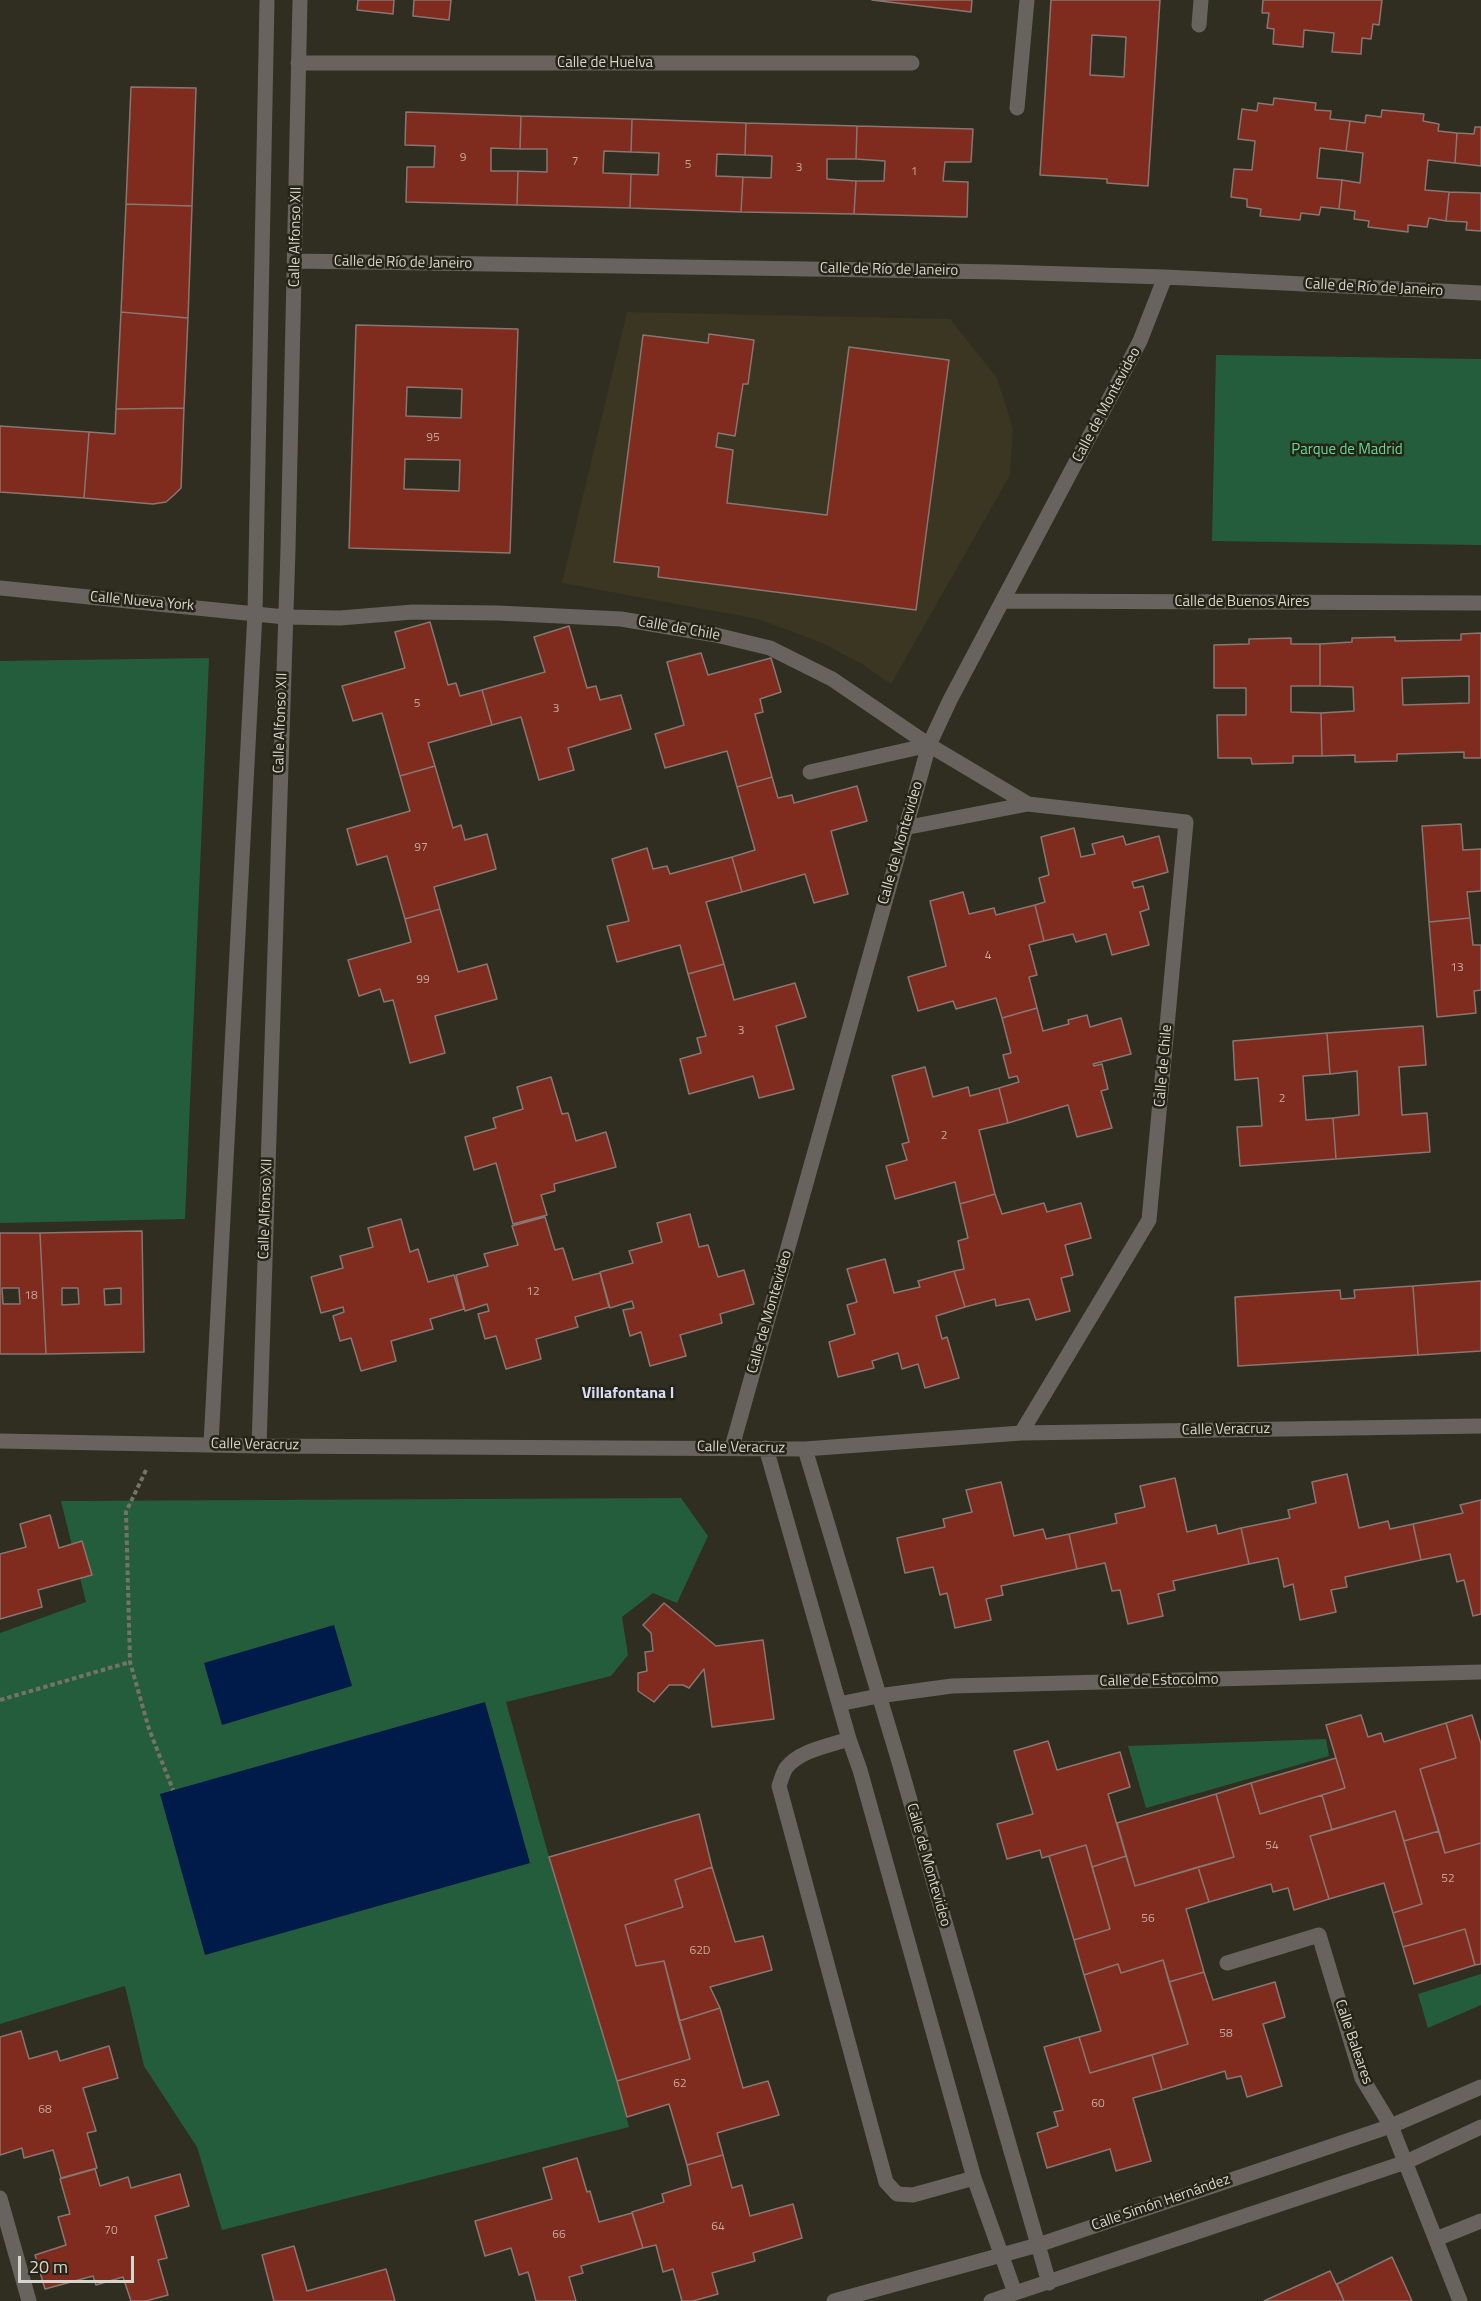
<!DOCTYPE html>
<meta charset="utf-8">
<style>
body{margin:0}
#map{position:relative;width:1481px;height:2301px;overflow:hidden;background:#302e20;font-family:"Titillium Web",sans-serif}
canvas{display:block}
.scale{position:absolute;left:18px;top:2256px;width:116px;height:27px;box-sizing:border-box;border:3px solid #d6d5cc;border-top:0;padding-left:8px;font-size:18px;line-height:21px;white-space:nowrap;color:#d6d5cc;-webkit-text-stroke:4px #262416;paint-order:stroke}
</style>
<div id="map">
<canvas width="1481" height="2301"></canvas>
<div class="scale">20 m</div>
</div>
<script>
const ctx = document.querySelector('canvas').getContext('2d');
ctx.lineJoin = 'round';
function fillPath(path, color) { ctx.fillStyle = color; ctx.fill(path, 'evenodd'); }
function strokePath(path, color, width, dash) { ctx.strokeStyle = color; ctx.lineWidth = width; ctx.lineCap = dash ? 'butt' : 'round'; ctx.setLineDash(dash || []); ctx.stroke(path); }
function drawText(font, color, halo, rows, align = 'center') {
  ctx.font = font + ' "Titillium Web",sans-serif'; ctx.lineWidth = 5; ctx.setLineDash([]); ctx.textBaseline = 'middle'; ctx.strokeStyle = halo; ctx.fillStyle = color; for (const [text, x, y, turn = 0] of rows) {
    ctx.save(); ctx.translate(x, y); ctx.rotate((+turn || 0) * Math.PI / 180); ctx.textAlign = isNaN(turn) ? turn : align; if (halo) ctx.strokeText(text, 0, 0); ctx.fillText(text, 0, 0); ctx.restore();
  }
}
fillPath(new Path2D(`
 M627,312l323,7 47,59 16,50 -3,47 -119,209 -29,-20 -40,-21 -64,-24 -196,-36z`), '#3a3622');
fillPath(new Path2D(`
 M1216,355l265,4v186l-269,-4z
 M209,658l-24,561 -185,4v-562z
 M681,1498l27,38 -31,67 -24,-10 -31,24 6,38 -17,21 -105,26 43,155 68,224 12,46 -407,103 -25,-83 -53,-81 -19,-80 -125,38v-391l86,-31 -25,-101z
 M1326,1739l3,17 -183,52 -18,-62z
 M1481,1974v31l-53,23 -10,-34z`), '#245d3c');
fillPath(new Path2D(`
 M334,1625l18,61 -130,39 -18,-62z
 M485,1702l45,161 -325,92 -45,-161z`), '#001a4a');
const building = new Path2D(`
 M358,0h36l-1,14 -36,-4z
 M414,0h37l-2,20 -36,-4z
 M872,0h100l-1,12z
 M1051,0h109l-12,186 -41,-3v-4l-67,-4zM1092,35l34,2 -2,40 -34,-2z
 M1263,0h119l-3,25 -6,-1 -2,15 -9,-1 -1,16 -29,-2 2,-19 -30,-3 -1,17 -30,-3 1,-15 -7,-1 2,-15h-7z
 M131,87l65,1 -4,118 -66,-2z
 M1274,98l42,5 -1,7 16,1 -1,8 20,2 -4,30 -26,-3 -3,30 25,2 -3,29 -18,-2 -2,8 -18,-2 -1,7 -40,-4 1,-7 -14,-2v-8l-16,-2 3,-28 18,1 3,-29 -17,-2 4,-30 15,2 1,-8 15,2z
 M1382,110l42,4 -1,7 16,3 -1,7 19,2 -2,30 -27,-3 -3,30 24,2 -3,29 -17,-3 -2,9 -19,-2v7l-40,-5 1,-6 -15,-2 1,-8 -16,-2 3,-29 18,3 3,-30 -17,-2 4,-30 15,2 1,-8 15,2z
 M406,112l115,4 -1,33 -29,-1v23h27l-1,34 -111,-3 1,-35h27l1,-21 -30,-1z
 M521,116l111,3 -1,33 -27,-1 -1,22 28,1 -1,34 -113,-3 1,-34 29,1v-23h-27z
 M632,119l114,4 -1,32 -28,-1 -1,22 27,1 -2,35 -111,-4 1,-34 27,1 1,-22 -28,-1z
 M746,123l111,3 -1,33h-29v20l29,2 -2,33 -113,-2 2,-35 28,1 1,-22 -27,-1z
 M857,126l116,3 -2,33h-26l-2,19 25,1 -1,35 -113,-3 2,-33h28l1,-20 -29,-2z
 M1475,127h6v39l-26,-3 2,-30 17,1z
 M1449,192l32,1v38l-15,-1 1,-8 -21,-1z
 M126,204l66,2 -4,112 -67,-6z
 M121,312l67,6 -4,90 -68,1z
 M356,325l162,4 -8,224 -161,-5zM407,387l55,2 -1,29 -55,-2zM405,459l55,1 -1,31 -55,-2z
 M709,334l45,6 -6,44h-5l-8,52 -17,-3 -2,14 17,3 -6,53 100,12 22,-168 100,13 -33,250 -258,-33 1,-10 -45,-5 29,-227 65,8z
 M184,408l-3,80 -7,7 -8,7 -13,2 -69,-6 5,-66 26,2 1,-25z
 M0,426l89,6 -5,66 -84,-6z
 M430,622l18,63 8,-2 4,13 22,-6 10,35 -64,18 7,23 -35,10 -18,-63 -29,8 -11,-35 63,-18 -10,-36z
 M569,626l18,62 9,-2 4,14 21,-5 10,34 -63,19 6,22 -35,10 -18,-63 -29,8 -10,-35 63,-18 -11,-35z
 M1481,633v125h-17v-6l-67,2v7l-42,1v-7l-33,1 -1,-43 33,-2 -1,-24 -33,-1v-42l32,-2v-4l43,-1v4l66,-1v-6zM1469,676v27l-66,2 -1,-27z
 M1291,638v6h29v42h-29v26l30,1 1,43h-29v7l-41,1 -1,-6h-33l-1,-43h29v-27h-32v-43l35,-1v-5z
 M701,653l7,22 63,-17 10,34 -21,7 3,13 -8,2 17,63 -35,10 -10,-36 -62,17 -10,-34 29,-9 -17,-63z
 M435,766l18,62 8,-3 4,15 22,-6 9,35 -62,18 6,22 -35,10 -18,-63 -30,9 -10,-36 63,-18 -10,-35z
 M772,777l6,21 14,-3 2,8 63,-17 10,35 -36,10 17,63 -34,9 -9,-29 -63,18 -10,-35 23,-7 -18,-63z
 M1461,824l2,26 18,-1v42l-14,1 3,26 -41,4 -7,-96z
 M1074,828l7,29 14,-3 -3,-10 31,-8 3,9 33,-9 9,36 -36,10 2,6 9,-2 6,23 -9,3 9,33 -37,10 -6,-21 -30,8 -3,-8 -29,7 -9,-36 10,-3 -6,-24 10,-3 -8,-38z
 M647,848l6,21 14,-3 3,8 62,-17 10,35 -36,10 18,62 -36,10 -8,-29 -63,17 -10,-36 22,-5 -17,-62z
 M963,892l6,22 25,-6 2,7 39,-10 9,36 -15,4 8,30 -8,2 8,31 -35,10 -6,-20 -40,11 -3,-8 -35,10 -10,-34 38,-11 -16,-65z
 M440,909l18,63 29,-8 10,35 -62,17 10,37 -35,10 -17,-63 -9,2 -4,-13 -21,7 -11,-36 63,-18 -6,-23z
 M1470,918l3,27h8v45l-7,1 2,22 -39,4 -8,-95z
 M724,964l10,36 61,-17 11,34 -30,9 18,63 -35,9 -6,-22 -64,18 -9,-35 21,-6 -4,-15 9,-2 -18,-62z
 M1037,1008l6,23 26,-7 -1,-4 19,-5 3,12 31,-9 10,36 -38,10 1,2 8,-2 6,25 -7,2 11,37 -35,9 -9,-32 -60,18 -9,-35 20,-6 -2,-6 -8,2 -6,-23 8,-2 -9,-35z
 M1423,1026l3,39 -27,2 3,48 25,-2 3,39 -94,7 -3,-41 26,-3 -2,-44 -27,3 -3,-41z
 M1327,1033l3,41 -27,2 3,44 27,-2 3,41 -96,7 -3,-39 25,-1 -4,-48 -23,2 -2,-39z
 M925,1067l8,30 35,-10 2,9 29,-8 9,35 -29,7 16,64 -35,10 -5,-22 -60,17 -9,-33 21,-6 -5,-16 7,-2 -17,-66z
 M551,1077l11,37 6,-1 8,28 30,-9 10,35 -62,17 1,7 -14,4 6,20 -34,9 -17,-61 -22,7 -9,-33 31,-9 -3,-10 30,-9 -6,-22z
 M995,1194l7,20 42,-11 3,9 34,-9 10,35 -26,7 8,30 -12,3 9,33 -34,9 -7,-21 -33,7 -1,-7 -30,8 -11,-36 10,-2 -6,-28 10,-3 -8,-34z
 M690,1214l9,33 9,-2 10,32 26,-7 10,34 -34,10 2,9 -42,12 6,21 -36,10 -9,-34 -11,4 -7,-26 11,-2 -2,-7 -22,7 -10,-36 33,-9 -4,-12 33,-9 -5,-19z
 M545,1217l10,33 8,-2 10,32 27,-7 9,34 -34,10 3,10 -42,12 5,20 -35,10 -10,-33 -11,3 -7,-25 11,-3 -2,-7 -22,7 -9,-36 32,-9 -4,-12 34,-9 -6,-19z
 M401,1219l9,33 8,-3 10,33 26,-7 10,34 -34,10 3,10 -42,12 5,20 -35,10 -10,-33 -11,3 -7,-25 11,-4 -1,-5 -22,6 -10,-36 32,-9 -3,-12 33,-9 -5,-19z
 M142,1231l2,121 -98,2 -6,-121zM62,1288h16l1,16 -17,1zM121,1288v16l-16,1 -1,-16z
 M0,1233h40l6,121h-46zM2,1288h17l1,16h-17z
 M885,1259l9,34 26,-6 -2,-6 36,-10 11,36 -29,9 6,23 5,-2 12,41 -34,10 -7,-24 -16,5 -4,-16 -26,8 2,7 -36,9 -9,-35 26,-8 -8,-29 10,-3 -10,-33z
 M1481,1281v70l-63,4 -5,-69z
 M1413,1286l5,69 -180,11 -3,-69 105,-7 1,9 14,-1 -1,-8z
 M1347,1474l12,54 29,-7 2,8 23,-5 8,36 -76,17 2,10 -16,3 5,22 -36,8 -7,-36 -9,3 -6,-29 -29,6 -8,-36 49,-10 -2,-8 28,-7 -4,-21z
 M1175,1478l12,54 29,-7 2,9 23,-6 8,36 -76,17 2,9 -17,4 5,22 -35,8 -8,-34 -8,1 -7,-28 -28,6 -8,-35 48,-11 -2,-9 30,-7 -5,-21z
 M1001,1482l13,54 29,-7 3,10 23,-5 8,35 -76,17 2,9 -17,4 5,21 -36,8 -8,-35 -7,2 -7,-28 -28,6 -8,-35 48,-11 -2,-8 29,-7 -6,-22z
 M1481,1500v114l-8,2 -9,-36 -7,2 -7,-28 -29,6 -8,-36 50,-11 -3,-8z
 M50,1515l9,33 23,-7 10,34 -54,15 4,17 -42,12v-65l26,-7 -6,-23z
 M664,1603l52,43 47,-6 11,79 -62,8 -8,-58 -15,19 -6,-3h-14l-15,17 -16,-11v-18l9,-2 -2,-19 8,-1 -2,-18 -8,-8z
 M1361,1715l7,22 13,-4 3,9 62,-19 10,35 -36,11 19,62 -35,10 -9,-30 -63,19 -10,-35 23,-7 -19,-63z
 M1472,1715l9,29v99l-36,10 -25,-84 36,-11 -10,-35z
 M1048,1741l9,29 63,-18 10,35 -22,7 18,62 -34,11 -6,-22 -44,13 -2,-8 -33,9 -10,-35 36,-10 -19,-63z
 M1336,1758l9,30 -85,26 -9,-31z
 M1251,1783l9,31 62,-19 10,35 -22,6 19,63 -35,11 -6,-22 -15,4 -2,-8 -62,18 -11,-35 36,-10 -18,-63z
 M1216,1794l18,63 -99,29 -18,-63z
 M1395,1811l27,93 -29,9 -9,-30 -55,16 -19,-63z
 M699,1814l13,53 -37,13 8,27 -58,18 11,41 28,-5 26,98 -73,22 -68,-224z
 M1439,1831l6,22 36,-10v121l-6,1 -10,-36 -62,18 -10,-34 29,-9 -18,-63z
 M1086,1845l24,84 -36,11 -25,-84z
 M1126,1856l9,30 63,-19 11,35 -23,7 18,63 -35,10 -6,-22 -42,13 -3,-9 -34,11 -10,-35 36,-11 -18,-62z
 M712,1867l23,75 28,-6 9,34 -62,17 10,21 -41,13 -15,-60 -28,5 -11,-41 58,-18 -8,-27z
 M1465,1929l10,36 -61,19 -11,-37z
 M1163,1960l25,84 -98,29 -11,-36 22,-6 -17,-56 34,-11 3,9z
 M1204,1972l9,28 62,-18 10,35 -22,7 19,62 -35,11 -6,-21 -14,3 -2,-8 -63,19 -10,-35 36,-11 -19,-62z
 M720,2008l23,80 25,-7 11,34 -62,18 6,22 -36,10 -18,-61 -42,13 -10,-36 73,-22 -11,-38z
 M21,2031l8,28 28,-8 3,10 49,-15 9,32 -35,10 13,43 -9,2 10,35 -36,10 -8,-28 -29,8 -2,-10 -22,7v-118z
 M1079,2037l11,36 62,-18 10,35 -29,8 18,63 -35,10 -6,-22 -63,19 -10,-35 21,-7 -4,-14 9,-2 -19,-63z
 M723,2155l9,33 10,-3 8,31 43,-12 9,34 -49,15 2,8 -43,12 6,21 -25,7h-11l-9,-32 -10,3 -7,-27 -13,3 -11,-36 32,-10 -2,-8 29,-9 -4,-20z
 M577,2158l10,34 3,-1 9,31 33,-9 11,35 -62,18 2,7 -14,4 7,24h-40l-8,-29 -9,3 -8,-27 -26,8 -10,-35 77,-22 -9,-31z
 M95,2169l5,17 28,-9 3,11 49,-14 9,32 -34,10 12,42 -9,2 10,35 -22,6h-15l-8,-24 -27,8 -3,-9 -48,13 -10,-34 31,-10 -8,-28 12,-3 -10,-35z
 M294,2246l13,45 79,-22 9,32h-121l-12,-46z
 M1392,2257l20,44h-68l-7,-17z
 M1330,2271l14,30h-80z`);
fillPath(building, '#7f2b1d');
strokePath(building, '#897673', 1.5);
strokePath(new Path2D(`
 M146,1470l-20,42 4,150 19,67 24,61
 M0,1700l130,-38`), '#757367', 4, [4.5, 3]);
strokePath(new Path2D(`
 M1199,25l2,-25
 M298,63h614
 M1017,108l10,-108
 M296,261l705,11 164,5 316,16
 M0,588l285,29 55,1 73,-6 85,1 123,6 95,16 54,13 62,31 97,66 99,59 158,18 -37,398 -128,213
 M1004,601l477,2
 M810,772l119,-27
 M904,828l124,-24
 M0,1441l259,5 546,3 216,-16 460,-7
 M211,1444l44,-831 12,-613
 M259,1446l29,-897 12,-549
 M732,1447l197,-702 21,-45 190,-359 25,-64
 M766,1448l83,291 11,31 114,408 41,115
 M805,1449l92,306 152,528
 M839,1704l39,-8 74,-10 529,-14
 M849,1739c-20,7 -49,11 -63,29 -3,5 -5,12 -7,18l107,396 11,12 16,1 61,-17
 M1227,1963l92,-28 43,143 29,48 69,175
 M0,2198l29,103
 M1436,2239l45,-18
 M834,2301l204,-56 353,-119 90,-39
 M991,2301l415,-139 75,-35`), '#68635e', 15);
drawText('12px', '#c0aaa0', null, [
 ["9",463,158],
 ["7",575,162],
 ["5",688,165],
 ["3",799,168],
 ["1",914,172],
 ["95",433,438],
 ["5",417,704],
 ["3",556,709],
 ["97",421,848],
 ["4",988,956],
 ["13",1457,968],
 ["99",423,980],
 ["3",741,1031],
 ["2",1282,1099],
 ["2",944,1136],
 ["12",533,1292],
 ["18",31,1296],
 ["54",1272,1846],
 ["52",1448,1879],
 ["56",1148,1919],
 ["62D",700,1951],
 ["58",1226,2034],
 ["62",680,2084],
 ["60",1098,2104],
 ["68",45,2110],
 ["64",718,2227],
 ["70",111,2231],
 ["66",559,2235]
]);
drawText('15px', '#d6d5cc', '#262416', [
 ["Calle de Huelva",605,63],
 ["Calle Alfonso XII",296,237,-89],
 ["Calle de Río de Janeiro",403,263,1],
 ["Calle de Río de Janeiro",889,270,1],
 ["Calle de Río de Janeiro",1374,288,3],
 ["Calle de Montevideo",1107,405,-62],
 ["Calle Nueva York",142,602,5],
 ["Calle de Buenos Aires",1242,602],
 ["Calle de Chile",679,629,10],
 ["Calle Alfonso XII",281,723,-88],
 ["Calle de Montevideo",901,843,-74],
 ["Calle de Chile",1164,1066,-85],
 ["Calle Alfonso XII",266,1209,-88],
 ["Calle de Montevideo",770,1312,-74],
 ["Calle Veracruz",1226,1430,-1],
 ["Calle Veracruz",255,1445,1],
 ["Calle Veracruz",741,1448,1],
 ["Calle de Estocolmo",1159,1681,-1],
 ["Calle de Montevideo",928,1865,74],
 ["Calle Baleares",1353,2042,71],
 ["Calle Simón Hernández",1161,2203,-19]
]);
drawText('15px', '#60db95', '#262416', [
 ["Parque de Madrid",1347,450]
]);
drawText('bold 16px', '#d6dcf9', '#262416', [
 ["Villafontana I",628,1394]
]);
</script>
